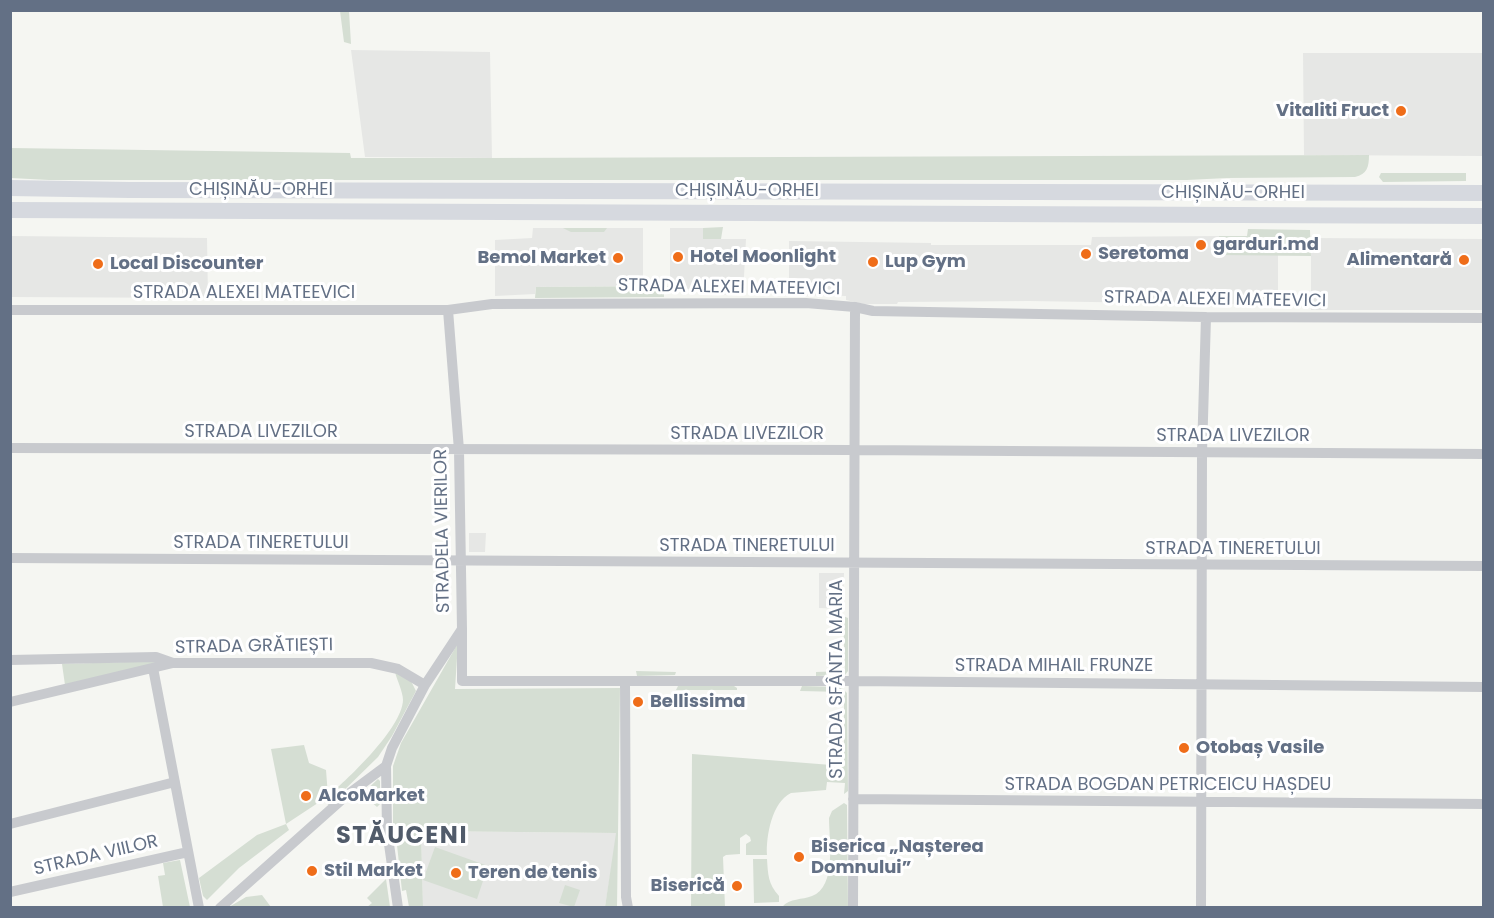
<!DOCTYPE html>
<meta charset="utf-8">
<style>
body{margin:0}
#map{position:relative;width:1494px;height:918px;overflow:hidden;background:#f5f6f2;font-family:Poppins,sans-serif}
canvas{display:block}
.frame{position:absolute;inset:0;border:12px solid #637085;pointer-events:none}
</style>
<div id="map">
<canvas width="1494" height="918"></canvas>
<div class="frame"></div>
</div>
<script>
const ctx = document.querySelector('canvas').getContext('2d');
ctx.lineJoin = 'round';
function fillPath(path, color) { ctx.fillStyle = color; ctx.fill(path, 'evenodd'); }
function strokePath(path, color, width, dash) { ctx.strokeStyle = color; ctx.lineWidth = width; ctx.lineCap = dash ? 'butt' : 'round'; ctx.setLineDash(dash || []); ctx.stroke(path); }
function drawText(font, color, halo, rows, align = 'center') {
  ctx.font = font + ' Poppins,sans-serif'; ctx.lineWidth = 6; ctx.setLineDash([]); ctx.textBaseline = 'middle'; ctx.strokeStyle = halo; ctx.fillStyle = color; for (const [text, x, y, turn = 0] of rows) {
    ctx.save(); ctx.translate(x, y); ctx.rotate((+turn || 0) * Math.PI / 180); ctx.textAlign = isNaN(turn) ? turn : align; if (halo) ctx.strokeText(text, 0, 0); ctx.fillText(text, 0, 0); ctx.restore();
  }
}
fillPath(new Path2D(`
 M351,50l139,2 2,106 -127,-1z
 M1303,53h180v103l-179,-1z
 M533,228h110v58l-107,1 -1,7 -40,2v-56l37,-2z
 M670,228h33v11h43l-3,56 -34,-1 -1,-5h-38z
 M11,236l196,2 1,60 -197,-1z
 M1219,236l1,19h58v50l-249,-4 -131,1 -1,2h-33l-18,-4v-4l-57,-1v-54l142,2v2h160l1,-8z
 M1311,238l172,1v71h-172z
 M469,533h17l-1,19h-16z
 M819,573h25l-1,36 -24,-1z
 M421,831l196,2 -12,74h-182z`), '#e6e7e5');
fillPath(new Path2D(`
 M340,11h9l2,33 -7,-2z
 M11,148l339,5 1,5h141l877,-3c0,12 -2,19 -14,22l-128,1 -40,2h-1138l-38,-2z
 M1381,173h85v8l-83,1 -4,-5z
 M723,227l-2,12h-18v-11z
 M563,228h44l-3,4h-33z
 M1248,229l62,1 1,26 -92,-1v-19h28z
 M670,286v5l-6,1v5l-129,1 1,-11z
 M843,616l5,2v53l-3,4 -29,1v-4l29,-1z
 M458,643l-3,46 165,-1 -3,219h-12l11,-74 -195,-2 2,76h-14l-3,-17 -4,1 -5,-46 7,-3 -1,-9 -10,-2v-65l8,-23z
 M156,661l4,2 -95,22 -3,-21z
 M636,671l40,1 -1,3 -38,1z
 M395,672l16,9 5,10 -24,45 -14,21 -50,49 -1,-9 -41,27 3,6 -50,38 -32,32 -4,-4 -4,-18 58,-43 29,-11 -15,-75 33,-4 5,18 17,7 2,26c21,-18 74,-68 75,-96 0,-8 -6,-20 -8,-28z
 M678,686h56l3,2v2h-61z
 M802,686l39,1 6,6 1,98 -4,3 1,-11 -18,-1 -1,8 -35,3c-19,9 -25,43 -24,62h-21v-11l5,-3 -1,-4 -4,-3 -6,4v16l-14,1 -3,2 2,50 -34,1 1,-154 152,12v-74l-44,-1z
 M378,779l2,2v23l-3,3 -15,-13z
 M844,803l3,2 1,102h-66c8,-9 20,-7 30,-11 25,-9 17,-56 17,-78l3,-7z
 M435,847l53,19 -11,33 -54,-19z
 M753,859h14c1,15 1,25 12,37v6l-25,1z
 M180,860l10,47h-27l-5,-31 7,-1 -2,-12z
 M386,879l4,28h-23l5,-4 -5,-5z
 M565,885l15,5 -6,17 -15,-4z
 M262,895l9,12h-42l17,-10z`), '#d5ded3');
strokePath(new Path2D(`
 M10,310h438l44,-6 314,-1 49,4 18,4 333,6 278,1
 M10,448l845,2 629,4
 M10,558l1474,8
 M462,629v52h392l630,6
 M10,660l146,-3 17,6
 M153,668l46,240
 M625,682l1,215 2,11
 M10,702l163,-39h198l27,6 27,16
 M853,799l631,5
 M10,824l165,-42
 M10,892l178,-40
 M220,908l127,-113 39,-29
 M398,908l-11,-78 -1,-64 6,-18 33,-63 37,-56 -3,-179 -11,-140
 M853,908l2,-601
 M1201,908l1,-456 4,-135`), '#c8cace', 10);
strokePath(new Path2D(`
 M10,188l119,2 1355,3
 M10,210l1474,6`), '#d6d9df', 16);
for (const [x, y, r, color] of [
 [1401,111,6,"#ef6d19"],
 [1201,245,6,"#ef6d19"],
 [1086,254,6,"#ef6d19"],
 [678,257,6,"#ef6d19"],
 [618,258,6,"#ef6d19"],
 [1464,260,6,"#ef6d19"],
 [873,262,6,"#ef6d19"],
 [98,264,6,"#ef6d19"],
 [638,702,6,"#ef6d19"],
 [1184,748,6,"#ef6d19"],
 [306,796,6,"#ef6d19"],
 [799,857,6,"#ef6d19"],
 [312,871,6,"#ef6d19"],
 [456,873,6,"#ef6d19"],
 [737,886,6,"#ef6d19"]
]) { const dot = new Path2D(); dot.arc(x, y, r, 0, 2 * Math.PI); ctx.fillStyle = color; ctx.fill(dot); strokePath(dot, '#fff', 2); }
drawText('bold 18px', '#637085', '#fff', [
 ["Vitaliti Fruct",1389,111,"right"],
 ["garduri.md",1213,245],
 ["Seretoma",1098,254],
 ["Hotel Moonlight",690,257],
 ["Bemol Market",606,258,"right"],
 ["Alimentară",1452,260,"right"],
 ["Lup Gym",885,262],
 ["Local Discounter",110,264],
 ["Bellissima",650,702],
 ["Otobaș Vasile",1196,748],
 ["AlcoMarket",318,796],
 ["Biserica „Nașterea",811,847],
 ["Domnului”",811,868],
 ["Stil Market",324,871],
 ["Teren de tenis",468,873],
 ["Biserică",725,886,"right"]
], 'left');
drawText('18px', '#637085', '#fff', [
 ["CHIȘINĂU-ORHEI",261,190],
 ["CHIȘINĂU-ORHEI",747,191],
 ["CHIȘINĂU-ORHEI",1233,193],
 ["STRADA ALEXEI MATEEVICI",729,288,1],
 ["STRADA ALEXEI MATEEVICI",244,293],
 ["STRADA ALEXEI MATEEVICI",1215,300,1],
 ["STRADA LIVEZILOR",261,432],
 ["STRADA LIVEZILOR",747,434],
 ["STRADA LIVEZILOR",1233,436],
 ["STRADELA VIERILOR",443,531,-91],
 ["STRADA TINERETULUI",261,543],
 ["STRADA TINERETULUI",747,546],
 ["STRADA TINERETULUI",1233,549],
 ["STRADA GRĂTIEȘTI",254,647,-1],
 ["STRADA MIHAIL FRUNZE",1054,666],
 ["STRADA SFÂNTA MARIA",837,679,-90],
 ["STRADA BOGDAN PETRICEICU HAȘDEU",1168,785],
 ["STRADA VIILOR",96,856,-13]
]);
ctx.letterSpacing = '1.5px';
drawText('bold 24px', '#515b6a', '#fff', [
 ["STĂUCENI",402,837]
]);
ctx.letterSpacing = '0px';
</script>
